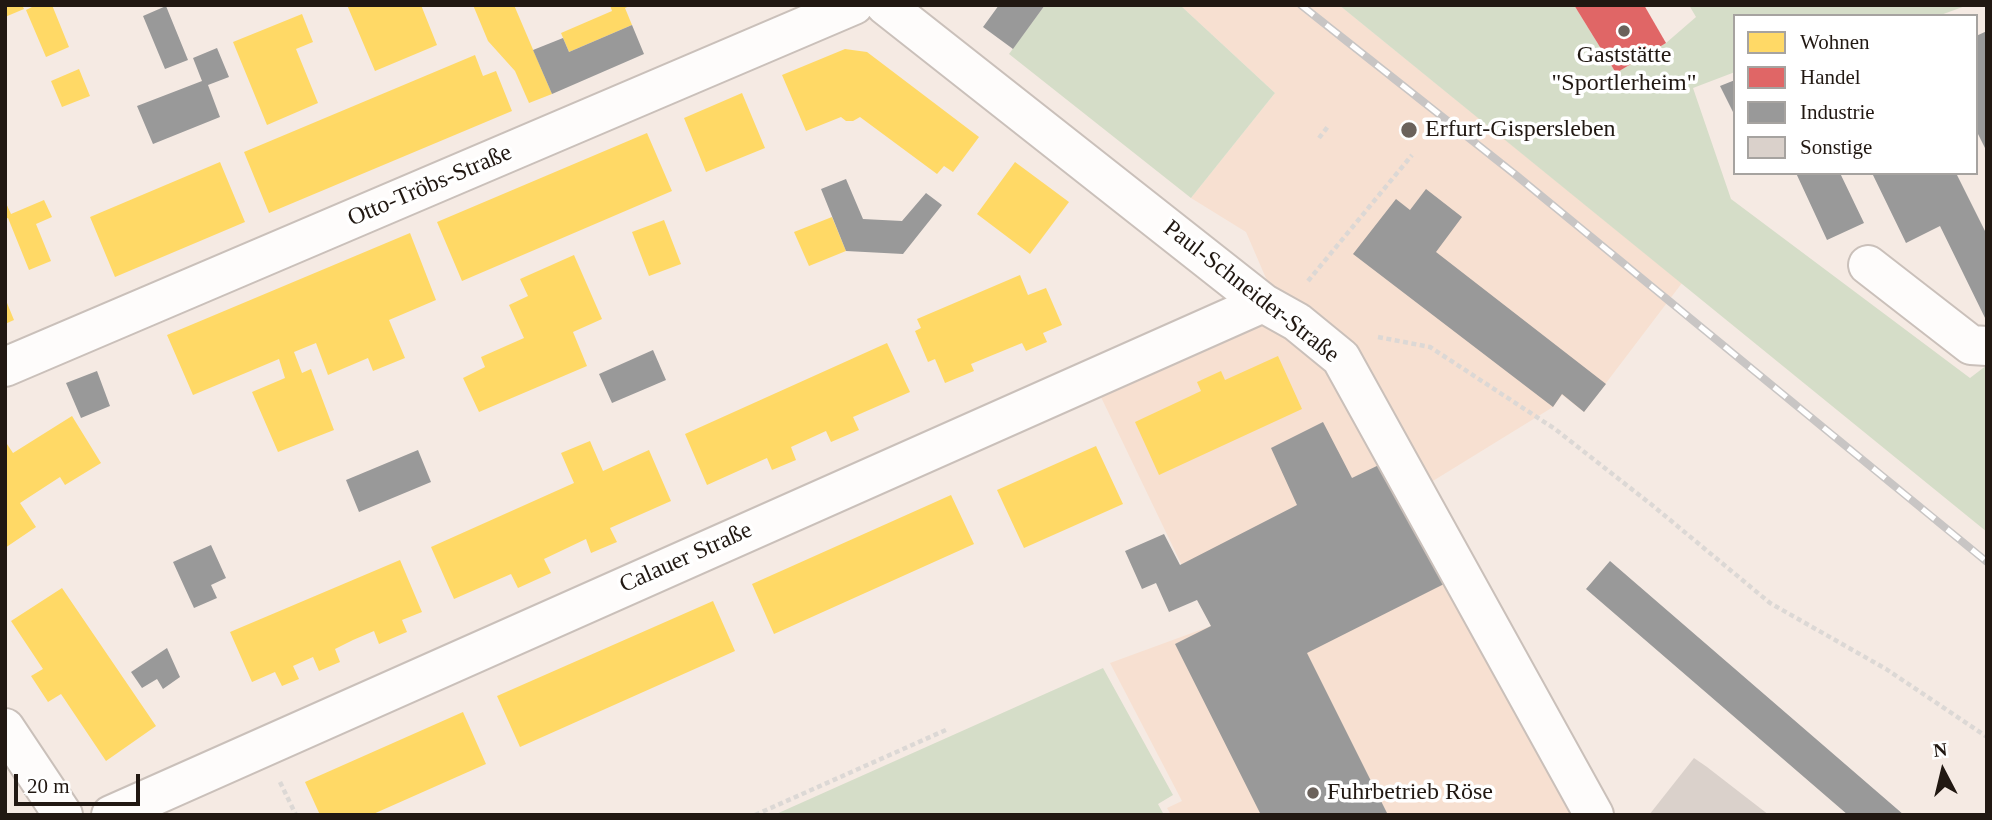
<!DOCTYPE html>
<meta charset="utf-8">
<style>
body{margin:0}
#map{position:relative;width:1992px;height:820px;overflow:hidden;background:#f5eae3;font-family:"Times New Roman",serif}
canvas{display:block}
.frame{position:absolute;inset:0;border:7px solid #211812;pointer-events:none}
.legend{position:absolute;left:1733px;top:14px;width:245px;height:161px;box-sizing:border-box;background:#fff;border:2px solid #a6a3a0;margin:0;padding:9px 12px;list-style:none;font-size:21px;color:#211812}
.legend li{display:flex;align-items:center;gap:14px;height:35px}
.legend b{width:35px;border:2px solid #a6a3a0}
.north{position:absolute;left:1908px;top:736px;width:70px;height:70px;-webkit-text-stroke:5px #fff;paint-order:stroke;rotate:353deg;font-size:19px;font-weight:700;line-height:28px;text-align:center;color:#211812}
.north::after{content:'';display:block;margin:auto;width:24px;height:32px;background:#211812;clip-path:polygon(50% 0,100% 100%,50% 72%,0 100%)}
.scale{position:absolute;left:14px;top:774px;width:126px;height:32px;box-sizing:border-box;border:4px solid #211812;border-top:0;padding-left:9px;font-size:21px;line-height:24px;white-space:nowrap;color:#211812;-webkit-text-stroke:5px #fff;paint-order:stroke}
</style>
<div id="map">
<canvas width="1992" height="820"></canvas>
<div class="frame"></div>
<ul class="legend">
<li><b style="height:19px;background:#ffd966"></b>Wohnen</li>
<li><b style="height:19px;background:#e06666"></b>Handel</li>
<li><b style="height:19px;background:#999"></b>Industrie</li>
<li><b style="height:19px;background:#dad1cb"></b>Sonstige</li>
</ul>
<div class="north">N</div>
<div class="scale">20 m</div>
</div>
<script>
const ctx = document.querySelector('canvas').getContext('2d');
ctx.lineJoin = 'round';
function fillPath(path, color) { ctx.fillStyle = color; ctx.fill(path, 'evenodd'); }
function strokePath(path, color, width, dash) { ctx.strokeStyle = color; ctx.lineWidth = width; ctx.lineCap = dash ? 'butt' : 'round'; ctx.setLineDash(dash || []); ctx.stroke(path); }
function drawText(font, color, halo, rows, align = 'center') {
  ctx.font = font + ' "Times New Roman",serif'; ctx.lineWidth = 7; ctx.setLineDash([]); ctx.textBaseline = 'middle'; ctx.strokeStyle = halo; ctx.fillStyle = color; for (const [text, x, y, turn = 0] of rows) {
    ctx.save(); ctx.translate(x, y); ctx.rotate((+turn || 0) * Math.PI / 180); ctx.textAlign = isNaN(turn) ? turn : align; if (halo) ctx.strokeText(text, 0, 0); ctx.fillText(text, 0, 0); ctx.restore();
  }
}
fillPath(new Path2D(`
 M1180,5h159l343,278 -98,129 -22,-17 -9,12 -138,85 179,323h-423l-4,-7 15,-7 -72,-138 101,-37 -111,-231 181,-82 -35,-81 -55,-34 84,-105z`), '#f7e0d1');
fillPath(new Path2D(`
 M1045,5h135l95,88 -84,105 -182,-144z
 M1339,5h235l42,68 50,-30 30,-26 -7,-12h279l-30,11h-203v56l-42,16 38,111 239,179 17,-13v167z
 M1103,668l70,127 -15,9 6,11h-390z`), '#d5ddc8');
fillPath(new Path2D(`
 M5,5h17l2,4 -19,8z
 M36,5h16l17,42 -23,10 -20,-47z
 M347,5h74l16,40 -62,26z
 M473,5h41l38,89 -23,9 -14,-32 -27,-30z
 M610,5h22l-7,3 7,17 -63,27 -8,-19 51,-22z
 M302,14l11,28 -17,7 22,54 -51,22 -34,-83z
 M845,49l22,3 112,85 -26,35 -9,-6 -7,8 -77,-57 -7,4h-7l-5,-4 -35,14 -24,-56z
 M475,55l8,21 13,-5 16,40 -243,102 -25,-61z
 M79,69l11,27 -28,11 -11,-26z
 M742,93l23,55 -59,24 -22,-54z
 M647,133l25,58 -210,90 -25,-59z
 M220,162l25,60 -130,55 -25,-60z
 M1015,162l54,40 -39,52 -53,-40z
 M44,200l8,17 -16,7 15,37 -22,9 -21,-52 -3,1v-18l6,13z
 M832,217l14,34 -37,15 -15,-34z
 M664,220l17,44 -32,12 -17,-44z
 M410,233l26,67 -47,20 16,38 -32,13 -5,-13 -40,17 -12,-32 -22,9 8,21 9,-4 23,61 -56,22 -26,-60 33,-14 -6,-19 -86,36 -26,-60z
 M574,255l28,64 -29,13 14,34 -108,46 -16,-34 22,-11 -4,-10 43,-19 -15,-33 19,-9 -8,-17z
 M1020,275l8,20 18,-7 16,37 -19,8 4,9 -21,9 -4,-8 -51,21 3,7 -29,12 -10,-24 -7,3 -13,-31 6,-3 -4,-9z
 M5,298l9,22 -9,4z
 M887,343l23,49 -57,25 6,13 -28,12 -5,-11 -35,16 5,13 -24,10 -5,-12 -60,27 -22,-51z
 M1278,356l24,53 -143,66 -24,-53 66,-31 -4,-9 24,-11 4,9z
 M72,416l29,47 -36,22 -5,-8 -40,26 16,24 -31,21v-107l8,12z
 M590,441l13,30 46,-21 22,51 -61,27 7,14 -26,11 -5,-14 -42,20 7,14 -33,15 -7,-14 -57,25 -23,-52 143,-64 -13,-30z
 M1096,446l27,58 -99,44 -27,-58z
 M951,495l23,49 -200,90 -22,-50z
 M400,560l22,52 -20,8 5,12 -28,12 -5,-13 -21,9 -18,9 5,13 -21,9 -6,-14 -20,9 6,13 -17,7 -7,-14 -23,10 -22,-50z
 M62,588l94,138 -50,35 -45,-67 -13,8 -17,-26 12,-7 -32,-48z
 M713,601l22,50 -215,96 -23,-51z
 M463,712l23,52 -115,51h-51l-15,-33z`), '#ffd966');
fillPath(new Path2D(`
 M1574,5h70l22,38 -50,30z`), '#e06666');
fillPath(new Path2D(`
 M999,5h46l-32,44 -30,-22z
 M166,6l22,54 -23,9 -22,-53z
 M632,25l12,29 -92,40 -19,-44 30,-12 6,14z
 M1987,31v121l-11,-22v-94z
 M217,48l12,29 -21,8 12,32 -67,27 -16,-38 65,-25 -9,-23z
 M1735,80v36l-15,-30z
 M1796,173h44l24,50 -37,17z
 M1872,173h84l31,62v87l-47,-96 -34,17z
 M846,179l17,40 39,2 24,-28 16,12 -39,49 -57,-3 -25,-62z
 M1426,189l36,28 -26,35 170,132 -22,28 -22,-18 -9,13 -200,-153 43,-55 14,11z
 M653,350l13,30 -54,23 -13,-29z
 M97,371l13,35 -29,12 -15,-35z
 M1323,422l29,56 33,-16 61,121 -139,70 81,162h-127l-86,-171 36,-18 -14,-26 -28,12 -13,-29 -14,6 -17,-38 39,-17 16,31 117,-60 -26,-57z
 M418,450l13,32 -72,30 -13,-32z
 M211,545l15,33 -15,7 6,13 -23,10 -21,-46z
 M1610,561l294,254h-56l-262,-226z
 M167,648l13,29 -17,12 -6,-10 -15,9 -11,-16z`), '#999');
fillPath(new Path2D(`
 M1694,758l13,9 62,48h-120z`), '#dad1cb');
const minor = new Path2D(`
 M885,5l378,298 34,19 44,36 253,457
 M1868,265l103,80 16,1
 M5,367l849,-362
 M5,728l58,87
 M111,815l1152,-512`);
strokePath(minor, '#cac0ba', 42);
strokePath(new Path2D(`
 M1319,138l10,-13
 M1308,281l104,-126
 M1378,337l52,10 125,82 97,76 118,98 116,66 101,68
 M280,782l16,33
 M755,815l193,-86`), '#dcd8d5', 4.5, [5, 3.5]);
strokePath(minor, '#fefcfb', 38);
const rail = new Path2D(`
 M1301,5l216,171 470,386`);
strokePath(rail, '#c8c5c4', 8);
strokePath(rail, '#fff', 5, [16]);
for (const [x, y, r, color] of [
 [1624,31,7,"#6b625b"],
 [1409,130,9,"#6b625b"],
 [1313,793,7,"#6b625b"]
]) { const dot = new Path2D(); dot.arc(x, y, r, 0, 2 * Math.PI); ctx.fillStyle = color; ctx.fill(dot); strokePath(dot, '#fff', 2.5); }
drawText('24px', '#211812', '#fff', [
 ["Gaststätte",1624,56,"center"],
 ["\"Sportlerheim\"",1624,84,"center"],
 ["Erfurt-Gispersleben",1425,130],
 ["Fuhrbetrieb Röse",1327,793]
], 'left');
drawText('24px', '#211812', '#fff', [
 ["Otto-Tröbs-Straße",430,186,-23],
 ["Paul-Schneider-Straße",1251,292,38],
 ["Calauer Straße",686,558,-24]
]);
</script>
